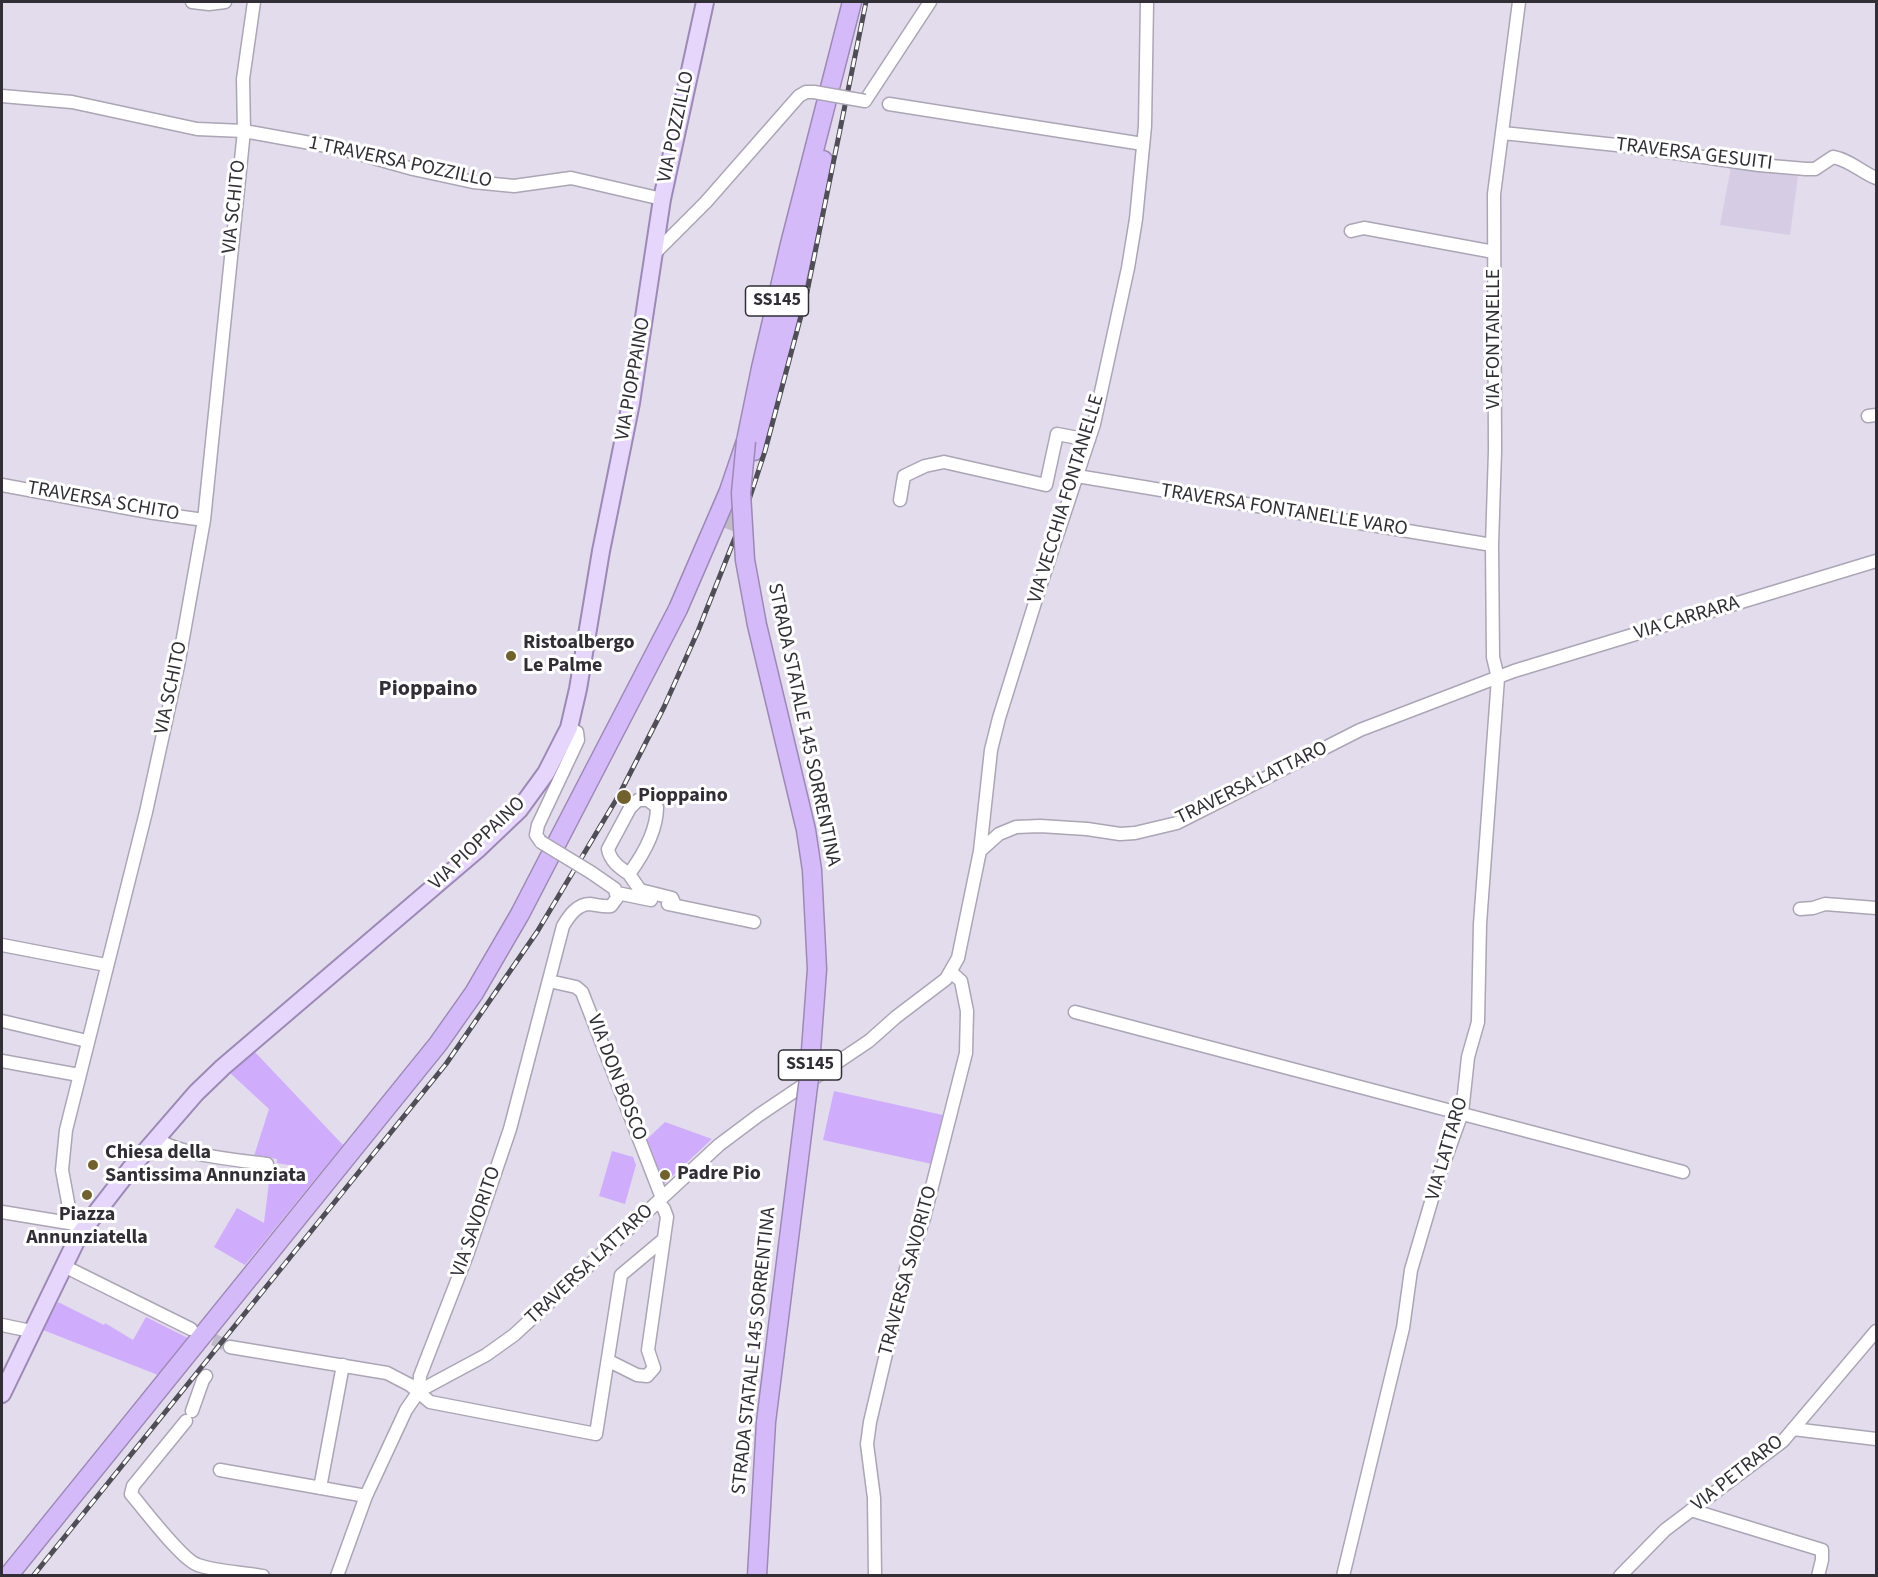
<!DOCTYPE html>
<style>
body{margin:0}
#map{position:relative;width:1878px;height:1577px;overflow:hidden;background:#e3dced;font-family:"Source Sans 3",sans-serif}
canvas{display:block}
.frame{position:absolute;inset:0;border:3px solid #312f35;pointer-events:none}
</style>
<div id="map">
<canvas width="1878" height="1577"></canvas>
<div class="frame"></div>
</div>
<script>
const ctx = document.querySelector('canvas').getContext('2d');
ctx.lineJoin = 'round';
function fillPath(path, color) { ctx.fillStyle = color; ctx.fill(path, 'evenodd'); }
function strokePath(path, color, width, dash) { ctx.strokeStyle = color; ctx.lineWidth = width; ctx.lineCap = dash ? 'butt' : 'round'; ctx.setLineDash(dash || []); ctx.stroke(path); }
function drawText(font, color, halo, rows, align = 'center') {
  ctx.font = font + ' "Source Sans 3",sans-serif'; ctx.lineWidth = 6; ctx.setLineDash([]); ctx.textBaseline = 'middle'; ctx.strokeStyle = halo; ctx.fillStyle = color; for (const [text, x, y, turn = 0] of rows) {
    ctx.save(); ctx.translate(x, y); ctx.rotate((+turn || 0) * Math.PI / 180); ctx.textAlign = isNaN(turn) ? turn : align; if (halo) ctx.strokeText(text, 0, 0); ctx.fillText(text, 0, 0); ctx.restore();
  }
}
fillPath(new Path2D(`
 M1731,167l67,9 -8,59 -70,-10z`), '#d6cde5');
fillPath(new Path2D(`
 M254,1051l89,94 -98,120 -31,-18 23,-39 27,15 5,-41h6l1,-7 15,-1 3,-8 -17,-3v-4l-6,-1v4l-18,-3 16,-50 -40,-37z
 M834,1091l109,24 -11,49 -109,-24z
 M665,1122l47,17 -48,45 -18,-44z
 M612,1151l21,6 3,8 -11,39 -26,-8z
 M58,1302l46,23 1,-2 28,17 13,-23 42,21 -30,37 -115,-45z`), '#cfadfc');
strokePath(new Path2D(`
 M197,1332l33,15`), '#bfb9c8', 12, [12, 6]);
strokePath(new Path2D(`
 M725,528l17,-43`), '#bfb9c8', 18, [18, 9]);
const minor = new Path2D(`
 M192,2l17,2 16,-2
 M2,96l70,6 125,27 47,2 94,17 75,21 60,13 41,4 57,-8 91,21
 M865,101l65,-99
 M889,104l254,40
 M1503,133l123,13 133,19 47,4h9l18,-12c17,3 28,15 43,21
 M1351,231l13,-3 130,24
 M655,253l51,-51 93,-106 7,-4h8
 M1868,416l8,-1
 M1077,476l415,69
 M2,485l152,28 50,7
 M900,500l4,-24 21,-10 19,-4 102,23 11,-51 32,6
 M541,842l-5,-7 2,-10 40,-85 -1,-8 -8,-4
 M980,851l11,-101 8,-32 39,-125 56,-169 34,-156 8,-49 9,-93 2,-124
 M629,874c-9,-6 -19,-13 -21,-25l22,-41 8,-8h10l9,7c0,23 -14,48 -28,67l11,16 32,8 3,7
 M617,893l34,7
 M668,904l86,18
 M1800,909l13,-1 12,-4 51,4
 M2,945l104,20
 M549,981l27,6 6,5 80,206
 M1075,1012l608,160
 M2,1021l85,20
 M2,1061l77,14
 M157,1139c23,16 81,21 110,25
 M2,1212l73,12
 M79,1235l-9,-22 -8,-43 4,-40 80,-318 32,-146 26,-146 40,-389 -1,-52 11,-77
 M64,1266l127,63
 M2,1325l29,6
 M230,1347l157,26 23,12 20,17 166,32 25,-159 43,-36
 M609,1361l28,14 10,1 7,-8 -6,-18 19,-133 -3,-8 -6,-7
 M419,1391l67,-36 28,-20 205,-190 40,-30 110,-74 27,-24 50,-38 12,-21 22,-107 19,-17 17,-7 24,-1 47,3 33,5 15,-1 42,-10 183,-93 154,-59 362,-110
 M192,1411l11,-31 3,-4
 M186,1421l-53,65 -2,8c13,15 51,66 67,71 20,7 44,7 65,11
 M1793,1429l83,10
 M220,1470l146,26
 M320,1488l23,-123
 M1691,1510l131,40v10l-4,16
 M337,1576l29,-80 40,-86 13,-19 1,-15 47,-121 43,-126 53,-203c6,-10 14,-22 27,-22 8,1 14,3 21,2l6,-8 -2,-9 -23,-16
 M875,1576l-1,-78 -7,-54 3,-22 36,-153 18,-51 42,-165 1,-42 -6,-30 -10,-9
 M1343,1576l60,-248 8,-58 26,-88 25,-69 6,-56 10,-35 2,-98 18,-246 -5,-21 -1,-112 3,-94 -1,-257 25,-192
 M1620,1576l45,-46 118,-89 93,-110`);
const major = new Path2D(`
 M2,1394l77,-159 52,-67 65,-75 27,-26 254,-217 42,-40 27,-37 23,-45 9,-39 23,-138 30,-148 31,-204 43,-197`);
const highway = new Path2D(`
 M754,451l25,-88 44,-203
 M8,1576l430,-532 36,-51 46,-79 158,-305 51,-118 17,-50 15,-73 29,-124 62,-242`);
strokePath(minor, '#aba5b5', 15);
strokePath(major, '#9c89b5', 20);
strokePath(highway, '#9c89b5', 21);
strokePath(minor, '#fff', 12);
strokePath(major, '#e6d6fc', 16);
strokePath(highway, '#d5bafa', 18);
const rail = new Path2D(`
 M33,1576l413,-512 91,-132 82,-137 45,-88 34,-76 46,-116 21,-64 41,-154 60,-295`);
strokePath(rail, '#4f4d55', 5);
strokePath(rail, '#fff', 3, [9]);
const minorBridge = new Path2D(`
 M814,92l51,9
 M541,842l51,31`);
const highwayBridge = new Path2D(`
 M746,441l-5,52 4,67 12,65 49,205 6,40 5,99 -8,109 -43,344 -9,154`);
strokePath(minorBridge, '#aba5b5', 15, []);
strokePath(highwayBridge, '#9c89b5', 21, []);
strokePath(minorBridge, '#fff', 12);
strokePath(highwayBridge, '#d5bafa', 18);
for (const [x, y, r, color] of [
 [511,656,6,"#70612f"],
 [624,797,8,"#70612f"],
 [93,1165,6,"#70612f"],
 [665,1175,6,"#70612f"],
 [87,1195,6,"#70612f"]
]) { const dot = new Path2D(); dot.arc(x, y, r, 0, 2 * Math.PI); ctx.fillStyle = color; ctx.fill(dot); strokePath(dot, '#fff', 2); }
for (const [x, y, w] of [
 [777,301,63],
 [810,1065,63]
]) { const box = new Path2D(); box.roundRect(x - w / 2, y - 15, w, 30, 4.5); ctx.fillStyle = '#fff'; ctx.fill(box); strokePath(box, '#312f35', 1.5); }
drawText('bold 18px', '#312f35', null, [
 ["SS145",777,301],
 ["SS145",810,1065]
]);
drawText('20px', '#312f35', '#fff', [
 ["VIA POZZILLO",677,127,-78],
 ["TRAVERSA GESUITI",1694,155,7],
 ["1 TRAVERSA POZZILLO",400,163,12],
 ["VIA SCHITO",235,207,-84],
 ["VIA FONTANELLE",1495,339,-90],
 ["VIA PIOPPAINO",634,379,-80],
 ["VIA VECCHIA FONTANELLE",1067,499,-73],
 ["TRAVERSA SCHITO",103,502,10],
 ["TRAVERSA FONTANELLE VARO",1284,511,9],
 ["VIA CARRARA",1687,619,-17],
 ["VIA SCHITO",172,688,-78],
 ["STRADA STATALE 145 SORRENTINA",803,725,78],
 ["TRAVERSA LATTARO",1252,784,-26],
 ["VIA PIOPPAINO",478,844,-44],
 ["VIA DON BOSCO",616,1078,69],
 ["VIA LATTARO",1448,1149,-74],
 ["VIA SAVORITO",477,1222,-71],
 ["TRAVERSA LATTARO",590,1265,-43],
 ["TRAVERSA SAVORITO",909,1271,-75],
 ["STRADA STATALE 145 SORRENTINA",755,1351,-84],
 ["VIA PETRARO",1738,1474,-38]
]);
drawText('bold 20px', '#312f35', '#fff', [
 ["Ristoalbergo",523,644],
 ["Le Palme",523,667],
 ["Pioppaino",638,797],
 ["Chiesa della",105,1154],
 ["Santissima Annunziata",105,1177],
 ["Padre Pio",677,1175],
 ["Piazza",87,1216,"center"],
 ["Annunziatella",87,1239,"center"]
], 'left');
drawText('bold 22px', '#312f35', '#fff', [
 ["Pioppaino",428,690]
]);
</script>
